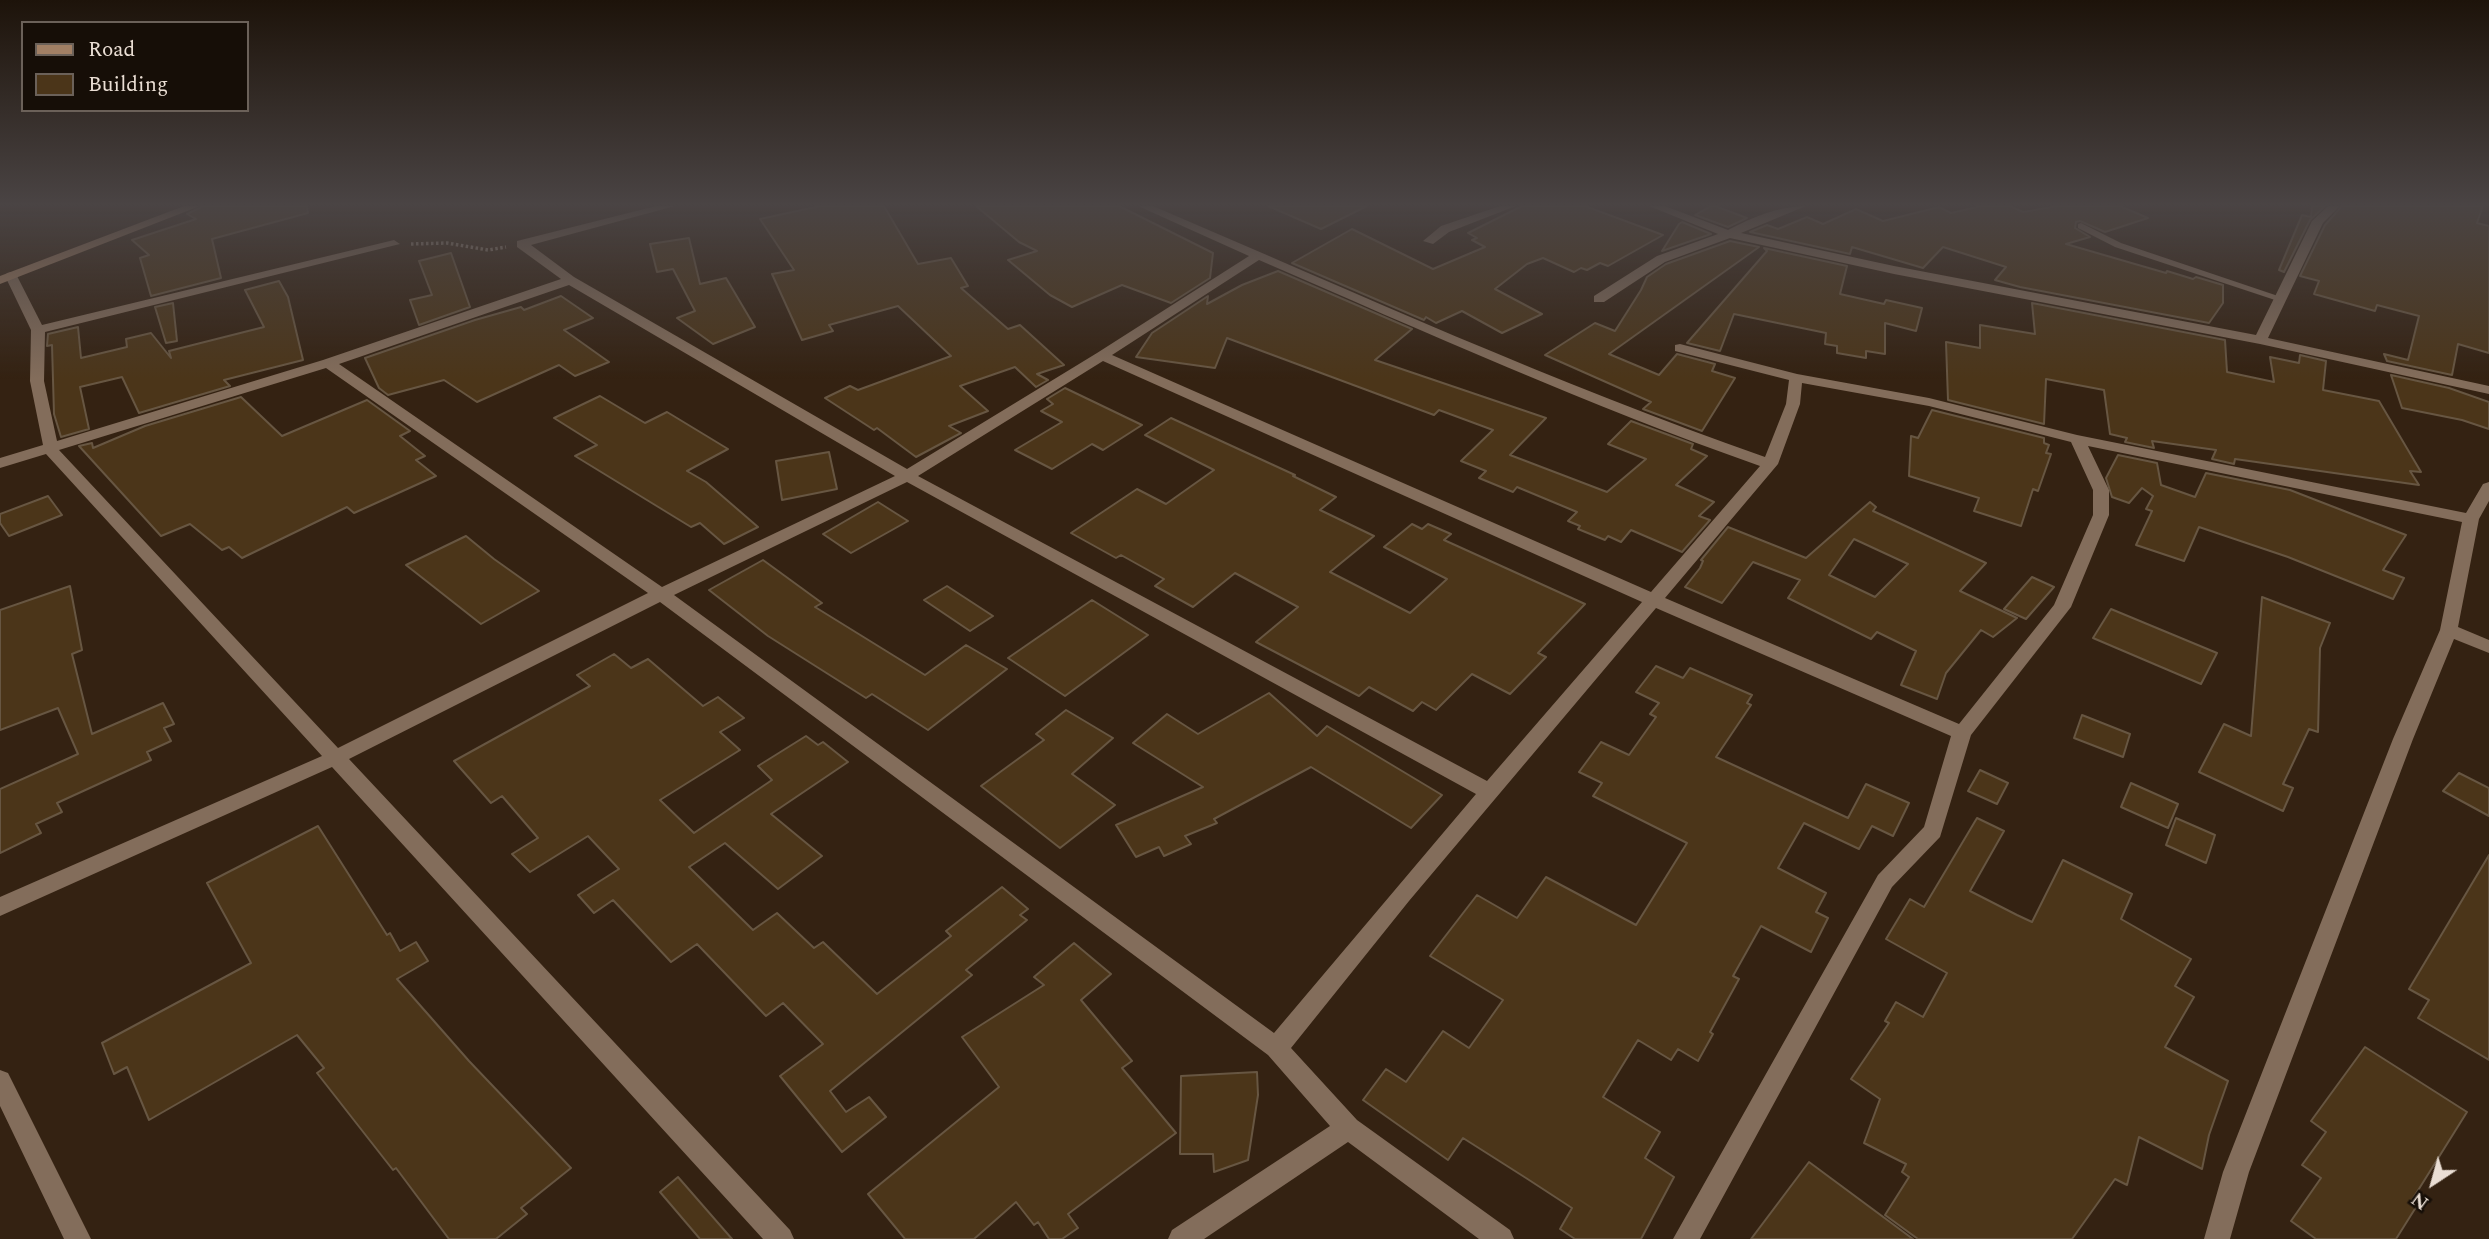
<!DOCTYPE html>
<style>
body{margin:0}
#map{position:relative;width:2489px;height:1239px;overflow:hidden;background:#342212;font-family:Spectral,serif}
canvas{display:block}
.legend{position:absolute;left:21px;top:21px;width:228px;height:91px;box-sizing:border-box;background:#160e07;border:2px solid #6b6159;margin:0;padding:9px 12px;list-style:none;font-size:21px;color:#eaded4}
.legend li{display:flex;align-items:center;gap:14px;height:35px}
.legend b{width:35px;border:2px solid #6b6159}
.north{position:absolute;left:2398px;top:1148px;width:70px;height:70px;-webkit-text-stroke:5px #160e07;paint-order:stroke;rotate:216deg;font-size:19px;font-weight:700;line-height:28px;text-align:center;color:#eaded4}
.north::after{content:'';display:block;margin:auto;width:24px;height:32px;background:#eaded4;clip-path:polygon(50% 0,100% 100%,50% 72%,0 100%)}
</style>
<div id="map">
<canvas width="2489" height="1239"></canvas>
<ul class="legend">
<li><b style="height:9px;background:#a17f64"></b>Road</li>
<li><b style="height:19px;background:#4b3519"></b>Building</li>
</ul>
<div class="north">N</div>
</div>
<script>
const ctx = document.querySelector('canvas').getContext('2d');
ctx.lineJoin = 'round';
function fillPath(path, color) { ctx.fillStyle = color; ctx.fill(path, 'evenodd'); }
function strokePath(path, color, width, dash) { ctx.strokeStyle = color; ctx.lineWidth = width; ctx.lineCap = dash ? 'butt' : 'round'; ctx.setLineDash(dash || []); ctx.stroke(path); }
const building = new Path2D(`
 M203,206h104l1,7 -96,26 9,39 -70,18 -11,-38 9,-3 -17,-15 64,-21 -9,-5z
 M820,206h64l34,58 33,-6 17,28 -7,2 47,41 12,-4 44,40 -27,9 11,6 -12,7 -21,-20 -55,19 28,25 -39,15 12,7 -45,24 -39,-29 -3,2 -49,-32 25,-12 8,4 93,-34 -53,-50 -69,19 4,6 -31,9 -30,-66 22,-4 -34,-51z
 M976,206h143l94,47 -3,25 -39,25 -49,-18 -50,22 -22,-12 -42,-35 29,-9 -18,-9z
 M1268,206h99l-46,23z
 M1522,206h63l78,29 -55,31 -8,-3 -13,7 -6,-2 -7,4 -31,-14 -16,6 -32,25 47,25 -40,19 -40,-22 -26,12 -10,-6 -2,3 -132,-57 60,-34 81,40 52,-22 -13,-7 5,-2 -9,-5z
 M1711,206h4l32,12 -19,9 -33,-12z
 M1981,206h29l13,6 34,-6h63l28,12 -43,14 -25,-11 -4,1 -1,6 15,9 -24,7 100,29 1,-2 26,8 3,-2 27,8v18l-14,20 -189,-36 -25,-7 11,-13 -63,-20 -20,21 -71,-21 -2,7 -100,-22 17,-7 11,4 29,-12 16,7 33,-15 27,12 56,-14 12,6z
 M2312,206h13l-15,14 -26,52 -5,-2 23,-55 9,2z
 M2342,206h141l-6,17 12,3v127l-31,-9 -6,31 -65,-14 -3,-7 24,6 11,-44 -42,-11 -2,6 -61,-17 5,-13 -19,-5 25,-51z
 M1682,222l29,12 -49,17 17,-27z
 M689,238l11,46 26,-6 29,49 -42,17 -36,-26 18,-7 -22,-42 -16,3 -7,-28z
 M1730,241l29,6 -150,107 50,21 18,-21 38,10 -3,7 23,7 -33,53 -59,-22 8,-7 -106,-47 50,-32 20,8 26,-41 6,-13 19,-13z
 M1764,248l83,18 -7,28 44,10 2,-4 36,8 -6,23 -31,-8v31l-19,-3v7l-29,-5v-7l-12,-2 1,-11 -92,-19 -14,37 -33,-8 80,-92z
 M451,253l19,54 -51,18 -9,-25 22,-5 -13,-34z
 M1278,271l134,58 -37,31 171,58 -36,37 97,37 39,-33 -38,-15 23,-23 62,23 -2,5 16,7 -31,29 38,17 -15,14 11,4 -28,32 -51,-22 -10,12 -13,-6 -3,4 -27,-11 2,-3 -12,-5 9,-9 -60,-25 -4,5 -34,-14 7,-7 -25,-10 32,-31 -54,-20 -5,5 -207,-77 -12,30 -79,-11 16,-24 56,-37 -1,8 35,-19z
 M279,281l9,16 15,63 -79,20 6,6 -91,27 -17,-36 -42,10 9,42 -28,8 -7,-23 -2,-69 -5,1 1,-12 30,-7 3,31 46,-11 -1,-8 25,-6 20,25 -2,-7 95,-24 -19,-37z
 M561,296l32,22 -29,12 45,32 -34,14 -16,-11 -82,37 -33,-22 -56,15 -9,-7 -14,-30 110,-38 46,-13 3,3z
 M173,303l4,38 -11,2 -11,-36z
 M2032,303l193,37 2,32 47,10 -4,-25 29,6 1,-8 26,6 -3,29 56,11 42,71 -11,-1 9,14 -184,-26 -1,5 -22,-5 4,-9 -64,-9 2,7 -29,-6 2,-4 -17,-4 -6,-44 -58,-11 -2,45 -96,-24 -2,-58 34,6v-23l55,9z
 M2391,375l58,13 40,14v27l-27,-9 -60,-12z
 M1065,388l77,37 -39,25 -11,-6 -40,25 -37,-19 47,-28 -21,-11 12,-7 -6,-5z
 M600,396l45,27 22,-11 61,37 -41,22 19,11 52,45 -34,17 -24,-21 -9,4 -116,-71 22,-11 -43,-27z
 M241,397l41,39 85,-36 43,31 -10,5 25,20 -9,4 20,16 -82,37 -7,-6 -105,51 -13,-11 -7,3 -32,-26 -29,12 -82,-90 13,-3 1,5 52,-22z
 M1932,410l112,28v5l5,2 -3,8 5,1 -13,37 -5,-2 -12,37 -47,-15 5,-13 -70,-22 2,-40 7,2z
 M1171,418l124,57 -2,1 43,21 -16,13 54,26 -44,36 80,41 37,-34 -63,-32 28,-23 10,5 6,-5 23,10 -7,6 141,64 -47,49 8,4 -36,37 -38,-20 -36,36 -14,-8 -9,9 -44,-24 -10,9 -103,-54 42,-35 -63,-34 -42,34 -38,-21 9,-7 -43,-24 -5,3 -45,-25 66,-44 29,15 48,-34 -69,-35z
 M829,452l8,37 -55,11 -6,-39z
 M2118,455l39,8 4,22 34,12 11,-24 84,17 116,45 -23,35 21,8 -11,21 -105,-42 -89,-30 -15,34 -48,-16 16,-34 -6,-2 7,-13 -11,-8 -13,15 -17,-6 -6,-19z
 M48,496l14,19 -53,21 -9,-13v-9z
 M878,502l30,19 -57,32 -28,-19z
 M1870,502l6,5 -3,4 113,52 -26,28 57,27 -24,19 -12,-7 -35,43 -9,26 -36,-14 15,-34 -39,-19 -6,7 -83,-41 12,-18 -47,-18 -31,41 -37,-16 15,-19 3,-7 -2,-1 27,-33 78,31zM1854,539l54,25 -33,33 -46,-22z
 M466,536l28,23 45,32 -58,33 -75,-59z
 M763,560l59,43 -7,4 110,68 41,-30 41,24 -79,61 -56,-36 -6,4 -98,-62 -59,-46z
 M2032,577l22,10 -28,32 -22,-10z
 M70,586l12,64 -10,4 20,80 71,-31 11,21 -10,4 7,13 -24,11 4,8 -94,43 5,9 -26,12 5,9 -41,20v-64l78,-35 -20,-46 -58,22v-120z
 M947,586l46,30 -23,15 -46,-31z
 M2262,597l68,26 -10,25 -2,84 -9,-3 -26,55 10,4 -10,23 -84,-39 25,-48 27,12z
 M1092,600l56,35 -83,61 -57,-38z
 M2111,609l106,44 -16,31 -108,-46z
 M614,654l17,14 17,-9 55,47 15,-9 26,21 -24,14 20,18 -80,50 34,33 78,-53 -14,-14 48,-30 12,9 5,-3 25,20 -77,52 51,42 -44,33 -53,-46 -36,24 64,63 24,-17 37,35 9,-6 54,52 74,-58 -5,-5 56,-44 26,22 -8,6 7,5 -61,50 6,5 -142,116 16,21 23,-15 17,20 -44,35 -62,-76 43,-32 -40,-41 -17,13 -69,-72 -26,18 -58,-62 -19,13 -16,-18 41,-26 -31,-33 -58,36 -18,-18 26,-16 -36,-42 -11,7 -37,-42 136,-75 -13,-11z
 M1656,666l27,12 7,-10 62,27 -5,8 4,2 -35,52 132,61 18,-34 43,19 -16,33 -21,-10 -13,23 -55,-26 -26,45 48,25 -10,19 12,6 -17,34 -50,-26 -28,50 6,3 -29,53 3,2 -15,27 -20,-12 -7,11 -33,-20 -35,57 57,35 -15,26 29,19 -33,62h-66l-15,-10 12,-21 -46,-30 -63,-40 -15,22 -85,-60 23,-31 20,13 37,-51 26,17 34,-48 -73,-44 47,-61 40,23 29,-41 90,48 51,-82 -94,-47 9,-13 -23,-11 22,-30 28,13 27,-38 -6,-3 9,-11 -23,-11z
 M1269,693l48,43 10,-10 115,69 -31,33 -100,-61 -97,52 3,4 -32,13 6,8 -27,12 -5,-9 -23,10 -20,-32 87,-38 -70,-44 34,-29 31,20z
 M1066,710l47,28 -41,36 43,31 -55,43 -79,-62 63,-46 -8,-6z
 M2082,715l48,19 -7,23 -49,-19z
 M1980,770l28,13 -11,21 -29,-13z
 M2459,773l30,15v28l-46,-25z
 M2131,783l47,21 -10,24 -47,-21z
 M1977,818l27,13 -34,60 47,24 15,7 31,-62 69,34 -11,25 70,40 -16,27 19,11 -29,50 63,34 -19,54 -7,34 -63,-32 -12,48 -12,-6 -43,60h-154l-33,-24 24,-38 -7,-5 4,-8 -42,-21 16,-44 -29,-20 38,-56 -4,-2 11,-19 27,15 24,-44 -61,-34 24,-40 14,8z
 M2176,818l39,17 -9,28 -40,-18z
 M318,826l69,109 3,-2 10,18 16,-9 12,19 -31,18 72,82 102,107 -50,40 6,6 -31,25h-47l-53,-71 -3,2 -76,-97 7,-5 -27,-33 -148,85 -22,-53 -13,7 -12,-31 149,-80 -44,-80z
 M2489,855v205l-71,-42 11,-18 -20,-11z
 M1074,943l37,31 -30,26 51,61 -10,7 54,65 -108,81 10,14 -16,11h-13l-11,-17 -4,3 -18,-23 -42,37h-69l-37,-45 131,-107 -37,-50 82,-52 -10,-8z
 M2365,1047l102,65 -55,88 6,4 -22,35h-80l-25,-18 30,-43 -19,-13 24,-33 -15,-11z
 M1257,1072l1,23 -10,65 -34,12 -1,-18h-33l1,-78z
 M1809,1162l104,77h-162z
 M678,1177l54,62h-32l-40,-47z`);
fillPath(building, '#4b3519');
strokePath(building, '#675642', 2);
strokePath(new Path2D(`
 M411,244l36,-1 41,7 18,-3`), '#97897c', 3.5, [2.5, 2.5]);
fillPath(new Path2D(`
 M2081,223l40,20 163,55 -1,2h-8l-160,-53 -37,-19v-4z`), '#836d5b');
fillPath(new Path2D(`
 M656,206h19l-144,39 43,32 333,192 190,-116 152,-97 -111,-50h15c201,86 403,178 612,251l21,-53 3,-24 -114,-29v-6l5,-1 117,30 132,24 148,37 389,78 17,-29 6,-2v19l-10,18 -21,108 31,13v13l-35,-14 -41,100 -164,433 -19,67h-26l19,-67 170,-433 47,-109 22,-108 -374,-76 21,44v25l-38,92 -100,128 -31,102 -48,50 -192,352h-27l205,-364 46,-48 27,-91 -295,-128 -247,293 -118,147 66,72 153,110 4,9h-35l-131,-97 -144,97h-36l4,-9 158,-104 -62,-71 -608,-453 -311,157 441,471 4,9h-31l-431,-472 -332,149v-19l322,-141 -276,-302 -46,14v-10l43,-13 -13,-64 1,-51 -26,-54 2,-3 4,-1 6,4 25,49 352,-85 6,4 -355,88 -1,49 13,60 266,-81 238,-81 -44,-32v-6zM1259,260c166,72 331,146 501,206l-109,126 -539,-237zM569,285l326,191 -233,111 -323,-223zM1103,361l539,241 -155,179 -569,-305zM326,368l322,225 -310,155 -279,-298zM1802,383l127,23 142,36 22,48v25l-39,90 -95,119 -294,-126 113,-134 22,-60zM907,482l569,312 -202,239 -600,-438z
 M1500,206h16l-67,26 -16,12 -10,-3 18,-15z
 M1649,206h16l63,24c25,-13 50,-24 78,-24l-65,27 153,33 362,69 56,-114 16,-15h12l-17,17 -55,115 221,48v8l-229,-50 -366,-70 -164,-36 -65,24 -61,40h-10v-6l63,-40 61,-22z
 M0,1070l8,3 83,166h-27l-64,-133z`), '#836d5b');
fillPath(new Path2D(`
 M184,206h16l-200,78v-8z`), '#a17f64');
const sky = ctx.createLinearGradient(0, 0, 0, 379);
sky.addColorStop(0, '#1d130a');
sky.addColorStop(0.54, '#4a4444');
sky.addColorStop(1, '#4a444400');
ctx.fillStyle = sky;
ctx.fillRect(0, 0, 2489, 379);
</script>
